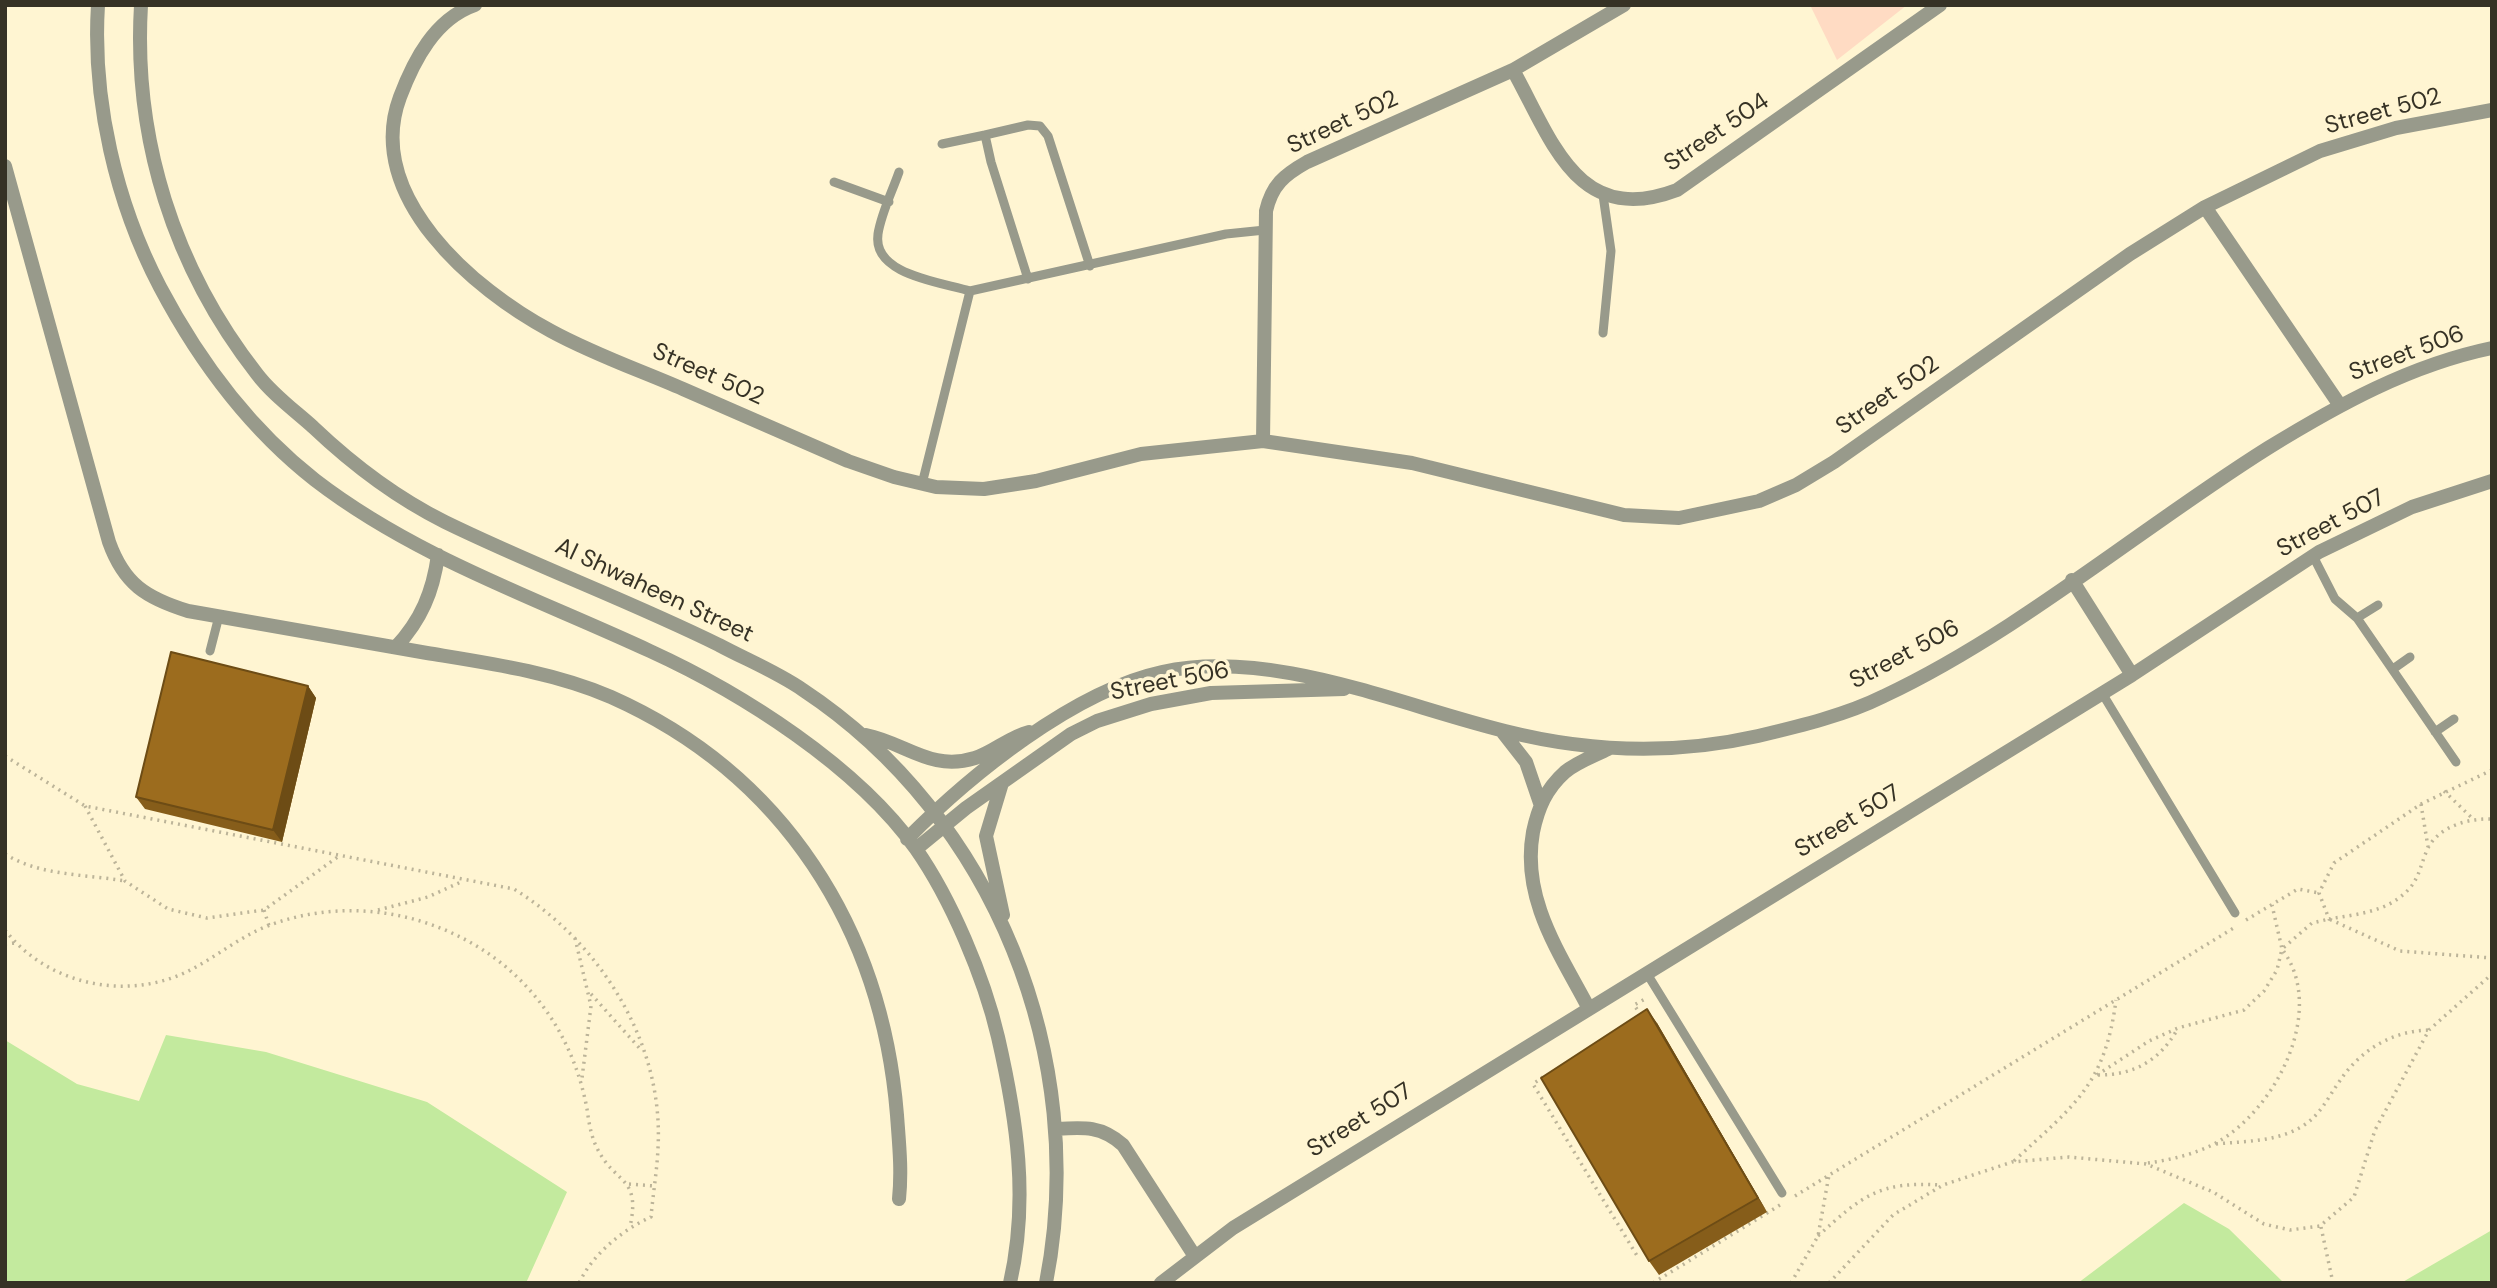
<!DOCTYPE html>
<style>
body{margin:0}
#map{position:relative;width:2497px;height:1288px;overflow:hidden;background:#fff5d2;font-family:"DM Sans",sans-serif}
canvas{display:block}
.frame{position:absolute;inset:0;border:7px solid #363225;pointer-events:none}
</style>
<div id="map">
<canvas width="2497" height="1288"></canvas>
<div class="frame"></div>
</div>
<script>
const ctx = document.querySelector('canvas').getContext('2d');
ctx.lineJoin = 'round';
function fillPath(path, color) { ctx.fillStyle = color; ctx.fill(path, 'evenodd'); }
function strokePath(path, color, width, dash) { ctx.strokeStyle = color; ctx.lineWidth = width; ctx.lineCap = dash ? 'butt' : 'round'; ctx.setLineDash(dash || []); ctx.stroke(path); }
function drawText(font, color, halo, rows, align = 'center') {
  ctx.font = font + ' "DM Sans",sans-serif'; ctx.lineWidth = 7; ctx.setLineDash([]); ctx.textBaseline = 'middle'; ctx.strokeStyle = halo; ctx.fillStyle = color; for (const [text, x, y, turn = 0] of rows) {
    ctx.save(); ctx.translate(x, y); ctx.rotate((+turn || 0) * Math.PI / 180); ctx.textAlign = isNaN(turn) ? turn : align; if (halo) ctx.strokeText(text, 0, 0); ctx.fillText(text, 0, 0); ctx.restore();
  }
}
fillPath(new Path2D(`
 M1810,5h97l-70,55z`), '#ffdbc3');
fillPath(new Path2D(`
 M166,1035l100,17 161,50 140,90 -41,91h-521v-243l72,44 62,17z
 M2184,1203l45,26 55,54h-206z
 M2492,1230v53h-91z`), '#c3ea9e');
strokePath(new Path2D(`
 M5,756l80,50 429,83c87,54 150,155 144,259 -1,23 -5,46 -7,69 -29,13 -58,37 -72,66
 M2492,770l-71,34 -87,59 -15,30 10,26c29,-5 59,-7 80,-30 10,-11 12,-25 18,-39 11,-24 42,-32 65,-31
 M2444,791l28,27
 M2421,804l7,43
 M85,806l40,75 43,28 39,9 57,-8 75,-54
 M5,854c35,22 80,20 120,27
 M264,910l5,16
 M378,910l50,-13 35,-16
 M2246,920l52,-31 21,4
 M5,930c44,57 128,73 191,37 25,-14 47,-32 74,-42 76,-28 161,-14 226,34 49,37 80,90 91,150 2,14 4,28 11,41 18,35 43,26 32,77
 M575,938l16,68 -9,72
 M5,944l11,-1
 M591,994l51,57
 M1641,1015l-7,-10 13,-7
 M2097,1075l52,-34 29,-13 66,-18 20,-19 13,-21 5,-21 -10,-44
 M2098,1075c36,0 61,-14 79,-45
 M1543,1077l-10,7 106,175
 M2216,1144c30,-3 59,-2 85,-17 19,-11 26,-28 38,-45 21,-32 53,-51 90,-52
 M2014,1161c59,-55 91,-75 102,-161
 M2148,1163c22,-3 47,-9 66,-19 61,-32 114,-134 68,-195l30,-26 17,-4 71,32 92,7
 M629,1184l25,2
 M1795,1196l442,-270
 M2321,1227l12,56
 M1818,1236c44,-40 61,-55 123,-51
 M1653,1283l127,-78
 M1791,1283l27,-47 11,-61
 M1829,1283l64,-68 50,-30 69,-23 57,-5 77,7 67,28 51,32 26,6 30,-4 34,-29 21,-67 54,-100 63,-56`), '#bcb499', 3.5, [2, 5]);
strokePath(new Path2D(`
 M942,144l43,-9
 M899,172c-7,20 -18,42 -21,62 -6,41 63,48 92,57
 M834,182l55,20
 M1028,279l-37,-117 -6,-27 43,-10 12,1 8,10 42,130
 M1603,333l8,-82 -8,-56
 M922,484l48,-193 256,-57 39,-4
 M2313,556l22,43 22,19 99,144
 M2357,618l21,-13
 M210,651l9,-35
 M2393,669l17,-12
 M2102,693l133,220
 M2435,732l19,-13
 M1646,972l136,221`), '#989a8b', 9);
strokePath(new Path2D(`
 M98,5c-6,95 18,198 62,282 38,72 90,142 155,193 100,77 221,118 335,171 92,42 207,115 266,198 35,50 68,128 82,188 19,83 31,162 12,246
 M141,5c-8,134 33,263 116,369 15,20 37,36 56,53 40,38 82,70 132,95 90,44 185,79 274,123 28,15 58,27 84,45 192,127 287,368 243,593
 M475,5c-40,14 -61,55 -75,92 -37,99 74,193 151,234 42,23 88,39 132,58 55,24 110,48 165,72l46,16 42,10 48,2 52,-8 105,-27 122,-13 149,22 212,52 55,3 80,-17 37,-16 38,-23 296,-208 75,-47 115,-56 76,-23 96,-18
 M1513,70c39,70 64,158 164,120l263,-185
 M5,166l104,376c15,42 37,56 79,69 79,14 159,28 239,42 61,10 126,19 184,44 173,77 271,232 286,418 2,28 5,55 2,84
 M2205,207l134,197
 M1263,441l3,-230c6,-26 18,-36 41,-49l206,-92 111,-65
 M2072,580l60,95
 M396,647c25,-27 37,-55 42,-92
 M1501,730l25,32 14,41
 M866,735c40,8 65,37 109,23 19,-6 34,-21 54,-26
 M1002,783l-16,53 17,79
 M907,839c63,-64 167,-148 255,-167 110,-24 237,33 343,59 83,21 169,24 253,5 42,-10 88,-21 126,-40 134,-63 258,-169 384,-248 70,-43 142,-83 224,-100
 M916,849l50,-41 105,-74 26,-13 54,-17 60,-11 133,-4
 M1588,1007c-29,-55 -67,-109 -55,-175 5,-24 13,-43 32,-60 12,-10 29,-16 43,-23
 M1057,1129c27,-2 45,-3 66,16l71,110
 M1161,1283l72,-55 899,-553 187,-123 93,-45 80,-26`), '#989a8b', 14);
fillPath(new Path2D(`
 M308,686l8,12 -34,144 -137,-33 -9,-12z
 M1657,1023l110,189 -108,63 -10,-14z`), '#865d1a');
fillPath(new Path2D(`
 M308,686l8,12 -34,144 -9,-12z
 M1647,1009l10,14 110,189 -9,-14z`), '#6d4c15');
const building = new Path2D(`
 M171,652l137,34 -35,144 -137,-33z
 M1647,1009l111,189 -109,63 -108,-183z`);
fillPath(building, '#9c6c1e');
strokePath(building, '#6d4c15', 2);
drawText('24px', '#363225', '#fff5d2', [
 ["Street 502",2383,112,-15],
 ["Street 502",1343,123,-25],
 ["Street 504",1717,133,-34],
 ["Street 506",2407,354,-20],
 ["Street 502",708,375,24],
 ["Street 502",1888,396,-35],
 ["Street 507",2331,524,-28],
 ["Al Shwaheen Street",654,591,25],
 ["Street 506",1905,655,-28],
 ["Street 506",1170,682,-11],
 ["Street 507",1848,822,-31],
 ["Street 507",1360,1121,-32]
]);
</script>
